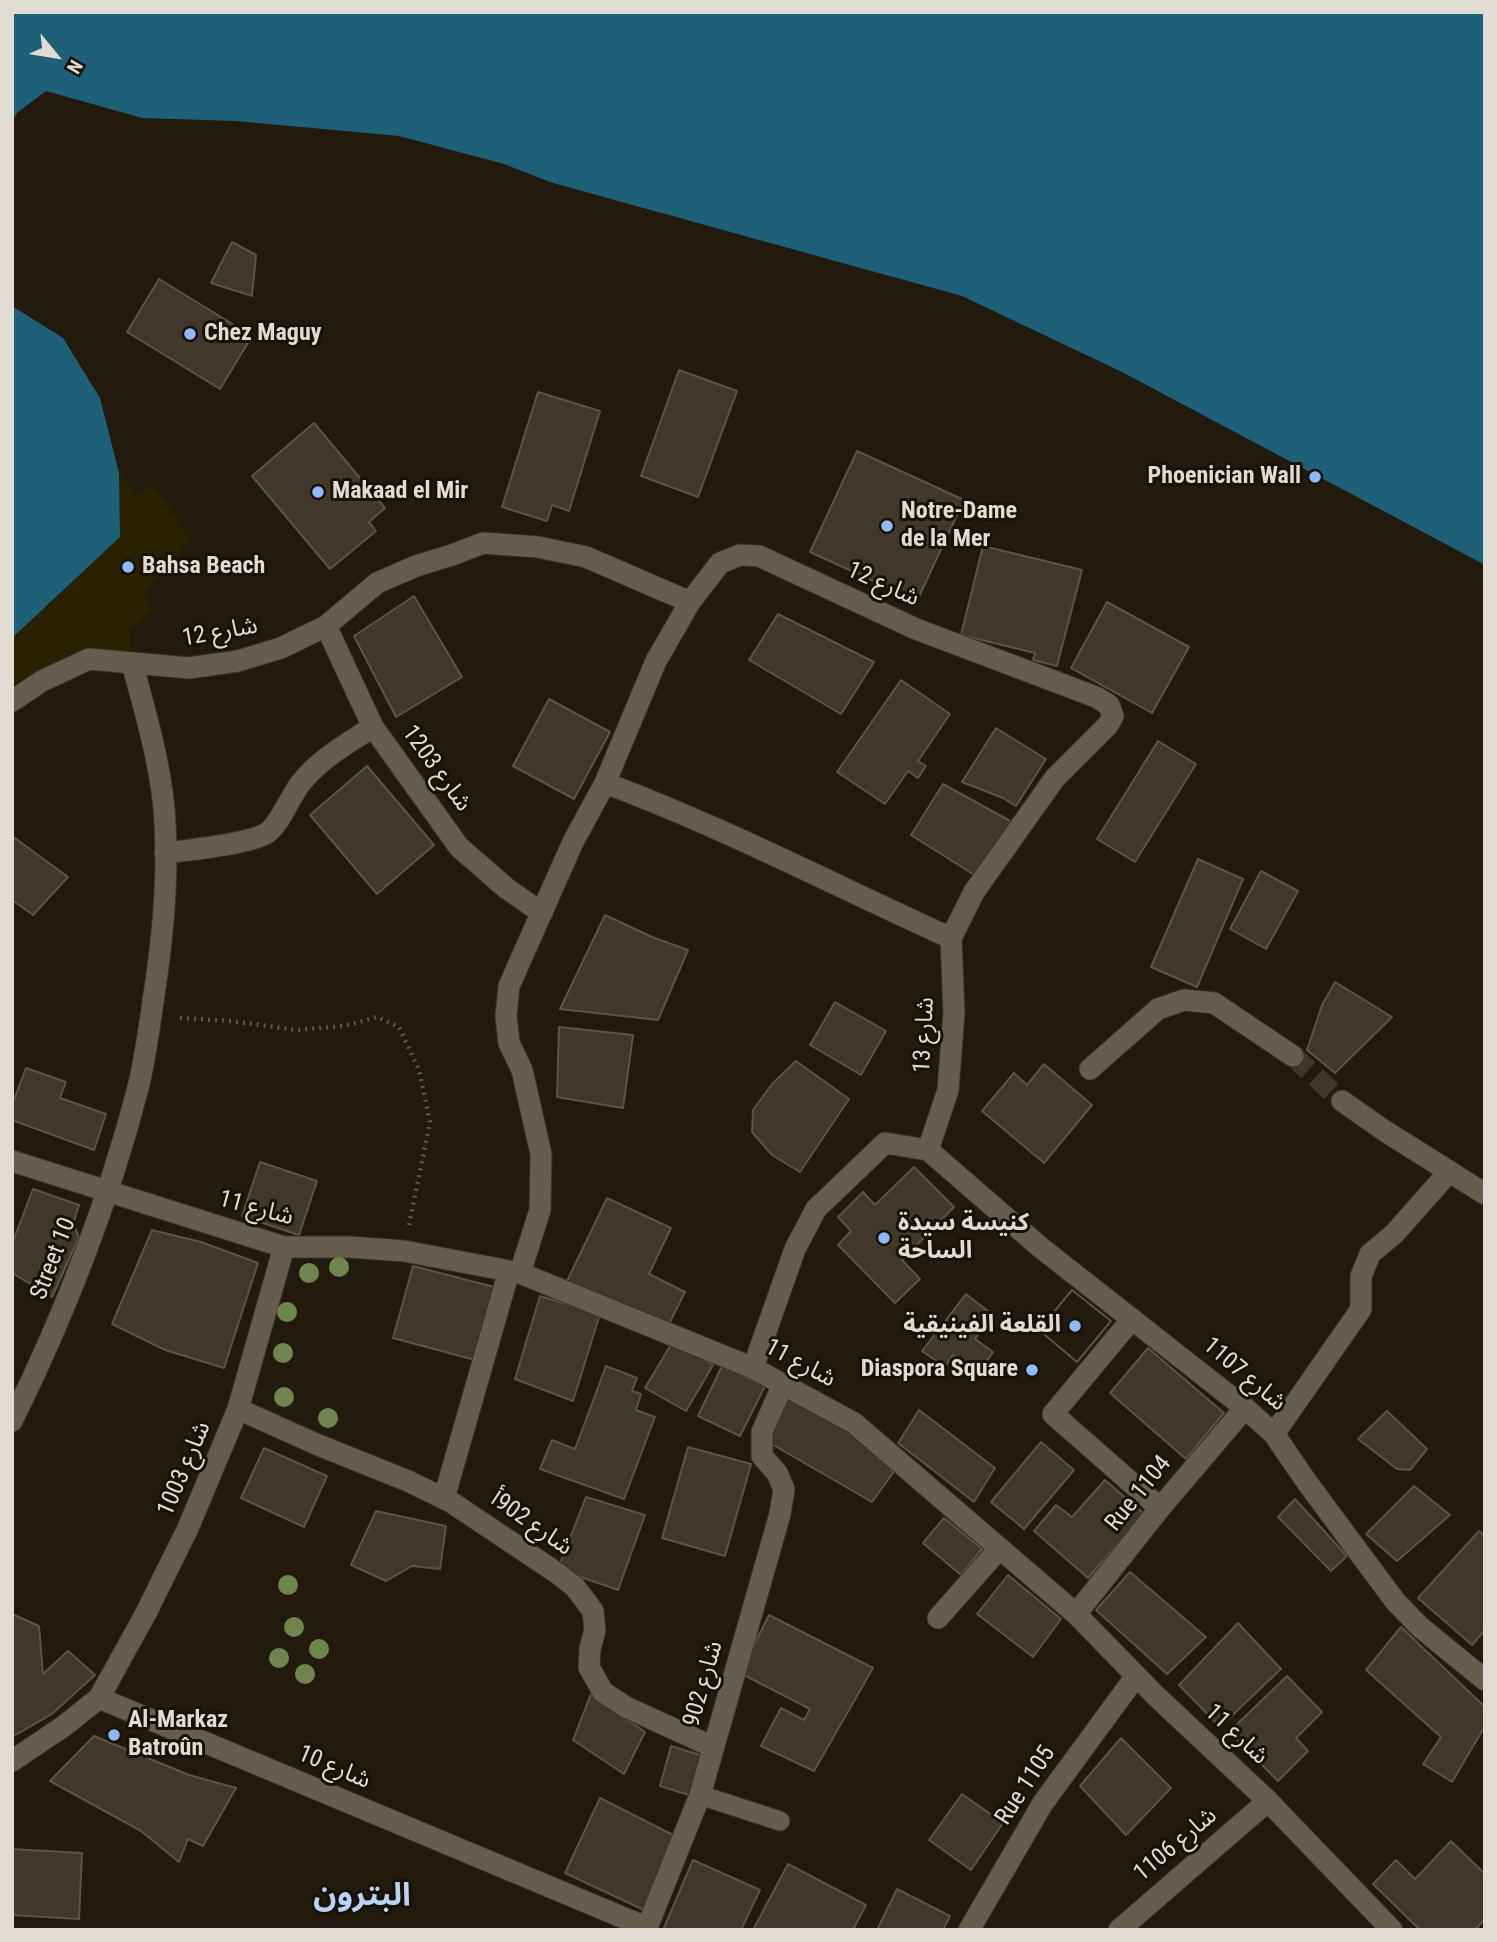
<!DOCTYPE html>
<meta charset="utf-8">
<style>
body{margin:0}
#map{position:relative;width:1497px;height:1942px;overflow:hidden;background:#211a0d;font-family:"Roboto Condensed",sans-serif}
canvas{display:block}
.frame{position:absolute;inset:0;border:14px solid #e0dbd3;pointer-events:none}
.north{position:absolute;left:21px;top:21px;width:70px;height:70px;-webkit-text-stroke:5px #181105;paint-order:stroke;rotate:120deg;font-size:19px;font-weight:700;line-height:28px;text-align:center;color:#e0dbd3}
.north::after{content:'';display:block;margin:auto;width:24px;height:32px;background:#e0dbd3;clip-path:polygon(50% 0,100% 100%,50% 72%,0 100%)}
</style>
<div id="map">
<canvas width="1497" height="1942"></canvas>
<div class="frame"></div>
<div class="north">N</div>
</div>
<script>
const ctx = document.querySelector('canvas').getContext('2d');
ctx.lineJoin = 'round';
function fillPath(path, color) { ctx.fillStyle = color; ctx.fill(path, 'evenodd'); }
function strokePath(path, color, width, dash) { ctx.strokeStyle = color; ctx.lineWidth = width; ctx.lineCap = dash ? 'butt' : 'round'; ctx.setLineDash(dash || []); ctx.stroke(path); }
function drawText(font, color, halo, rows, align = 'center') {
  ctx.font = font + ' "Roboto Condensed","Noto Sans Arabic",sans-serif'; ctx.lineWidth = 6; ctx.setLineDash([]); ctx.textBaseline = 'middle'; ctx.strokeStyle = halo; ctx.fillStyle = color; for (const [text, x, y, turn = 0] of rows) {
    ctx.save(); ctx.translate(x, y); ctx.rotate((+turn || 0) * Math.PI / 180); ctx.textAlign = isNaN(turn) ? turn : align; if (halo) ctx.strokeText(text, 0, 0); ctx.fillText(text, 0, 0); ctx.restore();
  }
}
fillPath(new Path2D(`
 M119,473l19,23 13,-12 16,18 23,38 -45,53 7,18 -22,18 2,34 -95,10 -25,13v-48l108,-101z`), '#2a2101');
fillPath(new Path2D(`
 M12,12h1473v553l-363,-193 -160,-76 -409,-113 -49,-19 -105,-28 -163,-15 -94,-3 -96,-27 -29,22 -5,9z
 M12,306l51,32 37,60 19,75 1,64 -108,101z`), '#1d6077');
const building = new Path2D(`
 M232,242l24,13 -4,41 -41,-13z
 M159,279l93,57 -32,53 -93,-57z
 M679,370l58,21 -39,106 -57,-21z
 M538,392l62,19 -31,100 -17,-6 -5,16 -45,-14z
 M314,423l71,85 -16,14 7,9 -46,38 -78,-93z
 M857,451l107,49 -47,101 -107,-49z
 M983,546l99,24 -25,96 -24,-6 2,-7 -74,-18z
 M414,596l48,81 -66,40 -42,-81z
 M1107,602l82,45 -37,66 -81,-45z
 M778,614l96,48 -33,52 -92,-54z
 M901,680l49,34 -32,47 8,5 -8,12 -10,-7 -23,33 -48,-32z
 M549,699l61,33 -36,67 -61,-33z
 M996,728l50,31 -30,47 -13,-8 -41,-16z
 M1158,741l38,23 -61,98 -38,-23z
 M367,766l67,79 -57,49 -67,-79z
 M943,784l69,38 -36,54 -65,-41z
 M12,836l56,41 -35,38 -21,-15z
 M1198,859l45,20 -46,108 -46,-20z
 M1261,871l37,20 -32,58 -36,-20z
 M605,915l47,22 36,13 -30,70 -98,-11z
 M1335,982l57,35 -57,56 -28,-23 15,-45z
 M835,1002l51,29 -25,44 -51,-30z
 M559,1027l74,8 -10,73 -66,-11z
 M796,1061l53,38 -49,73 -28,-17 -20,-23 1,-22 19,-26z
 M1044,1064l48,41 -48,58 -62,-52 32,-38 13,12z
 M26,1068l40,14 -6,16 46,16 -12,36 -82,-30v-15z
 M260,1162l57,19 -18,54 -57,-19z
 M914,1167l40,40 -52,53 18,19 -25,24 -57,-58 13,-14 -13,-14 25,-25 12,13z
 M33,1189l46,16 -6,19 6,13 -27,60 -40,-24v-29z
 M607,1198l64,30 -22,46 36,18 -18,36 -100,-47z
 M152,1230l49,12 57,21 -34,105 -59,-18 -53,-26z
 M413,1266l81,21 -19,73 -82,-22z
 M1072,1290l39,31 -34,41 -38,-32z
 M1072,1290l39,31 -34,41 -38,-32z
 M966,1294l27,21 -18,24 18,13 -15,22 -25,-19 -8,12 -23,-16z
 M540,1296l60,18 -27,87 -58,-22z
 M673,1341l40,24 -27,46 -41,-23z
 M1148,1348l76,65 -38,46 -76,-66z
 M606,1366l31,12 -5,13 9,3 -5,16 19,7 -31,82 -84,-30 12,-29 23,9z
 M722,1366l43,20 -25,50 -42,-20z
 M786,1399l39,12 58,46 10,16 -21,29 -104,-60z
 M919,1410l76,58 -21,34 -76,-59z
 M1387,1411l40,38 -17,21 -13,-1 -39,-30z
 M1041,1442l33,28 -50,59 -33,-27z
 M688,1447l63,17 -26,92 -63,-18z
 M264,1448l63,28 -23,51 -63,-29z
 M1105,1480l39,34 -56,64 -54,-47 22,-26 16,12z
 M1414,1486l36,29 -53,46 -31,-27z
 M586,1497l59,18 -27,75 -60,-21z
 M1295,1499l52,57 -16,15 -53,-54z
 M376,1511l70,15 -6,43 -28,-3 -26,15 -35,-16z
 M944,1518l38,31 -21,26 -38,-32z
 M1479,1531l6,5v94l-13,15 -54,-47z
 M1130,1572l76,65 -39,37 -71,-64z
 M1008,1575l53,44 -28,38 -56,-43z
 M12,1614l27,12 4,48 25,-23 27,24 -43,39 -40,23z
 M769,1615l104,53 -59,103 -53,-25 20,-38 23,12 6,-11 -70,-36z
 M1238,1623l43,46 -61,58 -41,-42z
 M1401,1627l84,80v19l-33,56 -29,-18 18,-27 -75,-67z
 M1287,1676l35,36 -26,26 12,13 -30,30 -49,-49z
 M591,1694l54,38 -21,42 -51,-34z
 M94,1736l95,39 47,13 -33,58 -15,-7 -9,23 -38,-31 -91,-50z
 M1121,1738l50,50 -45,47 -46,-49z
 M671,1746l32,10 -11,40 -32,-10z
 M962,1794l41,29 -32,47 -42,-30z
 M600,1798l77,39 -33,73 -79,-37z
 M1451,1841l34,33v45l-10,11h-55l-47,-46 23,-24 19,19z
 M12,1849l70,4 -3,66 -67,-4z
 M693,1860l67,30 -19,40h-78z
 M788,1864l78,41 -13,25h-100z
 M897,1889l53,27 -7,14h-66z`);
fillPath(building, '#41372b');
strokePath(building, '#5e5346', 2);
strokePath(new Path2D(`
 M1293,1056l49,45`), '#3e372b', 21, [21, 10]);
const service = new Path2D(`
 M700,1795l80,26`);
const pedestrian = new Path2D(`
 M520,1273l233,95 101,55 222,191 80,82 112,105 124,129
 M1132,1319l-79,95 107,94
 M1076,1614l84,-106 85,-100
 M938,1618l61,-69`);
const minor = new Path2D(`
 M326,626l47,101 86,120 47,41 36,25
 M12,701l30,-20 47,-22 100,9 49,-7 43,-13 45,-22 51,-43 39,-17 36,-11 31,-12 55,4 48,10 104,45
 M605,783c118,44 231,103 346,155
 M165,853c23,-3 85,-9 102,-20 13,-9 23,-36 33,-49 19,-25 48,-41 73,-57
 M1090,1069l68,-60 26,-9 30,3 79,53
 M1342,1101l43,30 100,63
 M928,1150l112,97 205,161 29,26 32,47 89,120 25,26 65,53
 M12,1161l272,86h66l54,4 116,22 20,-63 1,-56 -19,-84 -13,-27 -3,-27 3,-30 64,-144 32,-59 51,-122 34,-59 30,-39 20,-8 19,1 157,73 180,68 13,8 4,11 -5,9 -53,53 -81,114 -23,46 3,75 -6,77 -20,60 -43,-7 -69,66 -21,40 -42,119
 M238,1409l78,35 92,37 43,21 106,71 18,14 18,24 2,19 -5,19 -1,18 14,25 23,15 87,40
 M12,1421c53,-107 96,-218 126,-333 8,-32 12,-67 17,-100 9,-59 14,-120 9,-180 -5,-50 -19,-97 -32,-145
 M1274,1434l87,-125v-33l9,-22 24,-20 55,-62
 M444,1498l65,-227
 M99,1698l549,230
 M12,1761l52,-35 35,-28 47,-85 42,-85 50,-119 46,-162
 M646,1930l54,-135 80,-281 4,-25 -7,-16 -15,-17v-24l21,-48
 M969,1930l74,-127 93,-127
 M1119,1930l149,-129`);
strokePath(service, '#3a342e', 21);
strokePath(pedestrian, '#3a342e', 23);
strokePath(minor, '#3a342e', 23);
strokePath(new Path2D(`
 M180,1018l51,3 65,9 48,-4 33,-9 22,10 20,43 11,52 -21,103`), '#5d574c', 4.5, [2, 5]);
strokePath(service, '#665d4f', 19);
strokePath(pedestrian, '#665d4f', 21);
strokePath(minor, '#665d4f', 21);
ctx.fillStyle = '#70854e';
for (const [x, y] of [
 [339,1267],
 [309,1273],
 [287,1312],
 [283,1353],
 [284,1397],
 [328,1418],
 [288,1585],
 [294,1627],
 [319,1649],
 [279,1658],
 [305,1674]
]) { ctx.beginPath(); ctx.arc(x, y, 10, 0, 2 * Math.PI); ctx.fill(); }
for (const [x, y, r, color] of [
 [190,334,7,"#90b8fd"],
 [1315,477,7,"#90b8fd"],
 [318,492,7,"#90b8fd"],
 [887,526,7,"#90b8fd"],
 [128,567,7,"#90b8fd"],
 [884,1238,7,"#90b8fd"],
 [1075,1326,7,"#90b8fd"],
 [1032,1370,7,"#90b8fd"],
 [114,1735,7,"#90b8fd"]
]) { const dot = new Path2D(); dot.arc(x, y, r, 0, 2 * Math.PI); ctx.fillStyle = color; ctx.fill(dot); strokePath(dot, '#181105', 2.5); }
drawText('bold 24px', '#e0dbd3', '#181105', [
 ["Chez Maguy",204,334],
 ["Phoenician Wall",1301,477,"right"],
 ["Makaad el Mir",332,492],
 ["Notre-Dame",901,512],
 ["de la Mer",901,540],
 ["Bahsa Beach",142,567],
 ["كنيسة سيدة",898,1224],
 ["الساحة",898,1252],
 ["القلعة الفينيقية",1061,1326,"right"],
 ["Diaspora Square",1018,1370,"right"],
 ["Al-Markaz",128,1721],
 ["Batroûn",128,1749]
], 'left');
drawText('24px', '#e0dbd3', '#181105', [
 ["شارع 12",883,585,24],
 ["شارع 12",220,633,-10],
 ["شارع 1203",436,769,54],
 ["شارع 13",925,1035,-87],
 ["شارع 11",256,1209,15],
 ["Street 10",54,1259,-69],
 ["شارع 11",800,1364,28],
 ["شارع 1107",1244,1375,40],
 ["شارع 1003",185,1469,-67],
 ["Rue 1104",1139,1494,-51],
 ["شارع 902أ",531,1524,35],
 ["شارع 902",704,1684,-74],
 ["شارع 11",1236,1735,43],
 ["شارع 10",334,1768,23],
 ["Rue 1105",1026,1786,-57],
 ["شارع 1106",1176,1845,-40]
]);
drawText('bold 32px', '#bad1f8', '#181105', [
 ["البترون",362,1897]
]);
</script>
